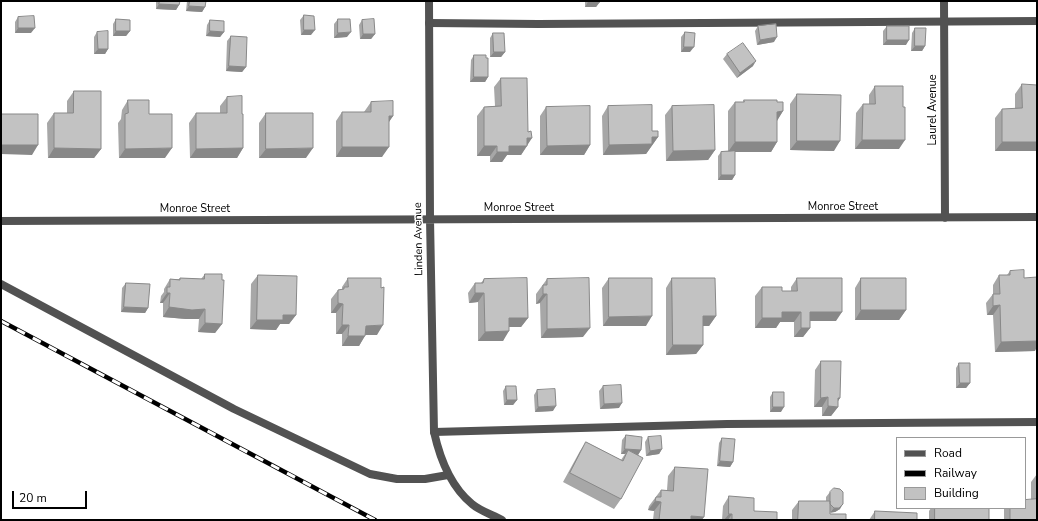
<!DOCTYPE html>
<style>
body{margin:0}
#map{position:relative;width:1038px;height:521px;overflow:hidden;background:#fff;font-family:"Nunito Sans",sans-serif}
canvas{display:block}
.frame{position:absolute;inset:0;border:2px solid #000;pointer-events:none}
.legend{position:absolute;left:896px;top:437px;width:130px;height:72px;box-sizing:border-box;background:#fff;border:1px solid #999;margin:0;padding:5px 7px;list-style:none;font-size:12px;color:#000}
.legend li{display:flex;align-items:center;gap:8px;height:20px}
.legend b{width:20px;border:1px solid #999}
.scale{position:absolute;left:12px;top:491px;width:75px;height:18px;box-sizing:border-box;border:2px solid #000;border-top:0;padding-left:5px;font-size:12px;line-height:14px;white-space:nowrap;color:#000;-webkit-text-stroke:3px #fff;paint-order:stroke}
</style>
<div id="map">
<canvas width="1038" height="521"></canvas>
<div class="frame"></div>
<ul class="legend">
<li><b style="height:5px;background:#525252"></b>Road</li>
<li><b style="height:5px;background:#000"></b>Railway</li>
<li><b style="height:11px;background:#c2c2c2"></b>Building</li>
</ul>
<div class="scale">20 m</div>
</div>
<script>
const ctx = document.querySelector('canvas').getContext('2d');
ctx.lineJoin = 'round';
function strokePath(path, color, width, dash) { ctx.strokeStyle = color; ctx.lineWidth = width; ctx.lineCap = dash ? 'butt' : 'round'; ctx.setLineDash(dash || []); ctx.stroke(path); }
function fillPath(path, color) { ctx.fillStyle = color; ctx.fill(path, 'evenodd'); }
function drawText(font, color, halo, rows, align = 'center') {
  ctx.font = font + ' "Nunito Sans",sans-serif'; ctx.lineWidth = 3; ctx.setLineDash([]); ctx.textBaseline = 'middle'; ctx.strokeStyle = halo; ctx.fillStyle = color; for (const [text, x, y, turn = 0] of rows) {
    ctx.save(); ctx.translate(x, y); ctx.rotate((+turn || 0) * Math.PI / 180); ctx.textAlign = isNaN(turn) ? turn : align; if (halo) ctx.strokeText(text, 0, 0); ctx.fillText(text, 0, 0); ctx.restore();
  }
}
strokePath(new Path2D(`
 M429,23l109,1 499,-3
 M1,284l233,125 136,65 27,5h28l23,-4
 M434,432l293,-8 310,-2`), '#525252', 8);
strokePath(new Path2D(`
 M429,1l1,218 4,213c6,27 16,54 38,72 8,7 21,11 30,16
 M944,1l1,217
 M1,221l1036,-4`), '#525252', 8);
const rail = new Path2D(`
 M1,321l374,199`);
strokePath(rail, '#000', 4.5);
strokePath(rail, '#fff', 3, [9]);
fillPath(new Path2D(`
 M156,1h24l-1,4 -3,5 -20,-1z
 M187,1h19l-1,6 -3,5 -16,-1z
 M585,1h15l-4,6h-11z
 M304,15l7,20h-10l-1,-15z
 M18,17l13,16h-16v-11z
 M116,19l14,12 -4,5h-13v-12z
 M338,19l9,18 -13,1v-14z
 M210,20l14,12 -4,5 -14,-1 1,-11z
 M362,20l13,14 -4,5h-11l-1,-14z
 M758,26l16,16 -17,3 -2,-14z
 M887,26l19,19h-23v-14z
 M915,28l10,18 -3,5h-11l1,-18z
 M97,32l11,17 -3,5h-11v-17z
 M685,32l5,20h-9v-15z
 M493,33l12,19 -4,5h-11v-19z
 M231,36l15,31 -4,5 -16,-1 1,-30z
 M727,54l26,12 -16,12 -14,-19z
 M474,55l12,3 2,19 -3,5h-15l1,-22z
 M501,78l26,68 -6,9h-14l-5,7h-12v-6h-13v-40l7,-9 11,-1 -1,-19z
 M1022,84l15,67h-42v-33l7,-9h13v-15z
 M875,86l24,63h-44l1,-36 7,-9h6v-9z
 M74,91l27,58 -7,9h-46l-1,-35 7,-10h13v-12z
 M797,94l37,57 -44,-1v-46z
 M227,97l16,51 -6,10h-47l-1,-35 7,-10h24v-7z
 M128,100l21,14 16,44h-46l-1,-35 3,-4 1,-9z
 M744,100l33,2 6,9 -6,9v22l-6,10h-36v23l-3,5h-14v-24l3,-4 7,-1v-40l7,-9h8z
 M371,102l22,14 -4,6 -7,35h-46v-36l6,-9h22z
 M608,106l44,25 6,6 -12,17 -43,1 -1,-39z
 M672,106l43,44 -7,10 -42,1 -1,-46z
 M546,107l44,38 -6,10h-44v-39z
 M266,113l40,45h-47v-35z
 M1010,271l14,7 11,73 -40,1 -2,-37h-6l-1,-12 7,-9v-9l6,-10h8z
 M205,274l17,50 -7,9 -17,-1 1,-13h-13l-23,-2v-14h-3l1,-7 3,-4v-3l6,-10h9l1,-1 21,1z
 M258,275l38,40 -7,9h-9l-4,6 -26,-1 1,-45z
 M348,278l29,57h-12l-6,11h-17v-12h-6v-21h-5v-14l7,-9 4,-1v-2z
 M609,278l37,48h-43l-1,-38z
 M672,278l44,38 -7,10h-6v19l-7,9 -30,1v-67z
 M797,278l39,43h-26v7l-7,9h-9v-15h-14l-4,6h-21v-32l7,-9 20,4h9v-4z
 M861,278l45,32 -7,10h-44v-32z
 M484,279l44,39 -7,9h-12l-6,14h-25v-39l-9,1 -1,-10 7,-10h6z
 M547,279l36,58 -42,1 -1,-35 -4,1v-10z
 M126,283l22,25 -3,5 -24,-1 1,-24z
 M821,361l19,37 -2,3v6l-7,9h-9v-9h-8l1,-37z
 M959,363l11,20 -4,5h-10v-20z
 M506,386l11,14 -4,5h-9l-1,-14z
 M603,386l16,22 -19,1 -1,-18z
 M537,390l16,21 -18,1 -1,-17z
 M773,392l8,20h-11v-15z
 M626,435l15,15 -3,5 -17,44 -7,10 -51,-27 17,-31 6,-9 35,18 4,-6h-4l1,-14z
 M648,437l14,12 -3,5 -13,2 -1,-14z
 M722,438l11,24 -3,5 -13,-1 2,-23z
 M675,467l27,53h-49l1,-9 -6,-1 1,-4 12,-16h6l1,-14z
 M1037,474v46h-33v-11l1,-1h20l6,-9v-17z
 M830,492l10,17 -5,3h-5v2l16,6h-54v-10l7,-9h27v-4z
 M729,496l25,15 23,9h-55l1,-14z
 M931,508h58v12h-60v-9z
 M875,511l42,9h-48z`), '#a7a7a7');
fillPath(new Path2D(`
 M588,2h12l-4,5h-11z
 M159,4l20,1 -3,5 -20,-1z
 M189,6l16,1 -3,5 -16,-1z
 M18,28h17l-4,5h-16z
 M304,30h11l-4,5h-10z
 M116,31h14l-4,5h-13z
 M210,31l14,1 -4,5 -14,-1z
 M351,32l-4,5 -13,1 4,-5z
 M363,34h12l-4,5h-11z
 M777,37l-3,5 -17,3 3,-5z
 M887,40h22l-3,5h-23z
 M915,46h10l-3,5h-11z
 M684,47h10l-4,5h-9z
 M98,49h10l-3,5h-11z
 M494,52h11l-4,5h-11z
 M756,61l-3,5 -16,12 3,-5z
 M229,66l17,1 -4,5 -16,-1z
 M474,77h14l-3,5h-15z
 M783,111l-6,10v-9z
 M389,116h4l-7,10z
 M652,137h6l-12,17 -43,1 6,-10z
 M527,138h5l-11,17h-14l-5,7h-12l7,-10 12,-6z
 M862,140h43l-6,9h-44z
 M797,141h43l-6,10 -44,-1z
 M735,142h42l-6,10h-43z
 M1002,142h35v9h-42z
 M1,145h37l-6,10 -31,-1z
 M590,145l-6,10h-44l7,-9z
 M484,146h13l-7,10h-13z
 M342,147h47l-7,10h-46z
 M54,148l47,1 -7,9h-46z
 M172,148l-7,10h-46l6,-9z
 M243,148l-6,10h-47l6,-9z
 M313,148l-7,10h-47l7,-9z
 M715,150l-7,10 -42,1 7,-10z
 M721,175h14l-3,5h-14z
 M167,293h3l-7,10h-3z
 M475,293h9l-6,9 -9,1z
 M543,294h4l-7,9 -4,1z
 M338,303l5,1 -7,9h-5z
 M1000,305l-7,10h-6l6,-9z
 M124,307l24,1 -3,5 -24,-1z
 M169,307l36,2 -6,10h-13l-23,-2z
 M861,310h45l-7,10h-44z
 M782,312h19l-7,10h-14l-4,6h-21l7,-10z
 M810,312h32l-6,9h-33z
 M283,315h13l-7,9h-9l-4,6 -26,-1 7,-9z
 M652,316l-6,10h-43l6,-9z
 M703,316h13l-7,10h-13z
 M509,318h19l-7,9h-18z
 M205,323l17,1 -7,9 -17,-1z
 M342,325h7l-7,9h-6z
 M383,325l-6,10h-18l7,-9z
 M590,328l-7,9 -42,1 6,-9z
 M801,328h9l-7,9h-9z
 M509,331l-6,10h-25l7,-9z
 M348,336h17l-6,10h-17z
 M1037,341v6l-2,4 -40,1 6,-10z
 M673,345h30l-7,9 -30,1z
 M960,383h10l-4,5h-10z
 M828,397l-6,10h-8l7,-9z
 M838,398h2l-6,9h4l-7,9h-9l6,-10z
 M507,400h10l-4,5h-9z
 M622,403l-3,5 -19,1 4,-5z
 M556,406l-3,5 -18,1 3,-5z
 M773,407h11l-3,5h-11z
 M625,449l16,1 -3,5 -10,-5 -3,4h-4z
 M662,449l-3,5 -13,2 4,-5z
 M720,461l13,1 -3,5 -13,-1z
 M655,501l6,1 -7,9 -6,-1z
 M843,504l-3,5 -5,3 -5,1 4,-5z
 M729,514h3l-4,6h-4z
 M691,516l13,1 -2,3h-14z`), '#888');
const building = new Path2D(`
 M160,1h20l-1,4 -20,-1z
 M190,1h16l-1,6 -16,-1z
 M588,1h12v1h-12z
 M304,15l10,1 1,14h-11z
 M34,16l1,12h-17v-11z
 M116,19l14,1v11h-14z
 M338,19h12l1,13 -13,1z
 M374,19l1,15h-12l-1,-14z
 M210,20l14,1v11l-14,-1z
 M776,24l1,13 -17,3 -2,-14z
 M887,26h22v14h-22z
 M915,28h11l-1,18h-10z
 M108,31v18h-10l-1,-17z
 M685,32l10,1 -1,14h-10z
 M493,33h11l1,19h-11z
 M231,36l16,1 -1,30 -17,-1z
 M743,43l13,18 -16,12 -13,-19z
 M474,55h12v3h2v19h-14z
 M501,78h26l1,54 3,-1 1,7h-5v8h-18v6h-12v-6h-13v-39l17,-1z
 M1022,84l15,1v57h-35v-33l20,-1z
 M875,86h28v21h2v33h-43l1,-36h12z
 M74,91h27v58l-47,-1v-35h19z
 M797,94l44,1 -1,46h-43z
 M242,96v18h1v34l-47,1v-36h31v-16z
 M128,100h21v14h23v34l-47,1v-35l3,-1z
 M744,100h33v2h6v9l-6,1v30h-42v-40h9z
 M393,101v15h-4v31h-47v-35h29v-10z
 M652,105v26h6v6h-6v7l-43,1 -1,-39z
 M714,105l1,45 -42,1 -1,-45z
 M590,106v39l-43,1 -1,-39z
 M266,113h47v35l-47,1z
 M1,114h37v31h-37z
 M735,151v24h-14v-23z
 M1024,270v8l13,-1v64l-36,1 -1,-37 -7,1v-12h7l-1,-19h11v-4z
 M205,274h17v6h2l-2,44 -17,-1v-14l-13,1 -23,-3 1,-14h-3v-6h3v-8l10,1v-2l24,1z
 M258,275l39,1 -1,39h-13v5h-26z
 M348,278h33v10l3,-1 -1,38 -17,1 -1,10h-17l1,-11h-7l1,-21 -5,-1v-13l6,-1v-2h4z
 M527,278l1,40h-19v13l-24,1 -1,-39h-9v-10h8l1,-4z
 M589,278l1,50 -43,1v-35h-4v-9h4v-6z
 M609,278h43v38l-43,1z
 M672,278h43l1,38h-13v29h-30z
 M797,278h45v34h-32v16h-9v-16h-19v6h-20v-31h20v4h15z
 M861,278h45v32h-45z
 M126,283l24,1 -2,24 -24,-1z
 M821,361h20l-1,37h-2v9l-10,-1v-9l-7,1z
 M959,363h11v20h-10z
 M621,385l1,18 -18,1 -1,-18z
 M506,386h10l1,14h-10z
 M555,389l1,17 -18,1 -1,-17z
 M773,392h11v15h-11z
 M626,435l16,2 -1,13 -16,-1z
 M661,436l1,13 -12,2 -2,-14z
 M722,438l13,1 -2,23 -13,-1z
 M586,442l37,19 5,-11 15,8 -22,41 -51,-26z
 M675,467l33,2 -4,48 -13,-1v4h-32l2,-18 -6,-1 1,-4h5v-7l12,1z
 M834,488l6,1 3,3v12l-4,4h-5l-4,-4v-12z
 M729,496l25,2v13l23,1v8h-45v-6h-3z
 M1037,499v21h-27v-12h15v-8z
 M799,501h31v13h16v6h-48z
 M935,508h54v12h-54z
 M875,511l42,2v7h-42z`);
fillPath(building, '#c2c2c2');
strokePath(building, '#888', 1);
drawText('11px', '#000', '#fff', [
 ["Laurel Avenue",933,110,-90],
 ["Monroe Street",843,207],
 ["Monroe Street",519,208],
 ["Monroe Street",195,209],
 ["Linden Avenue",419,239,-91]
]);
</script>
